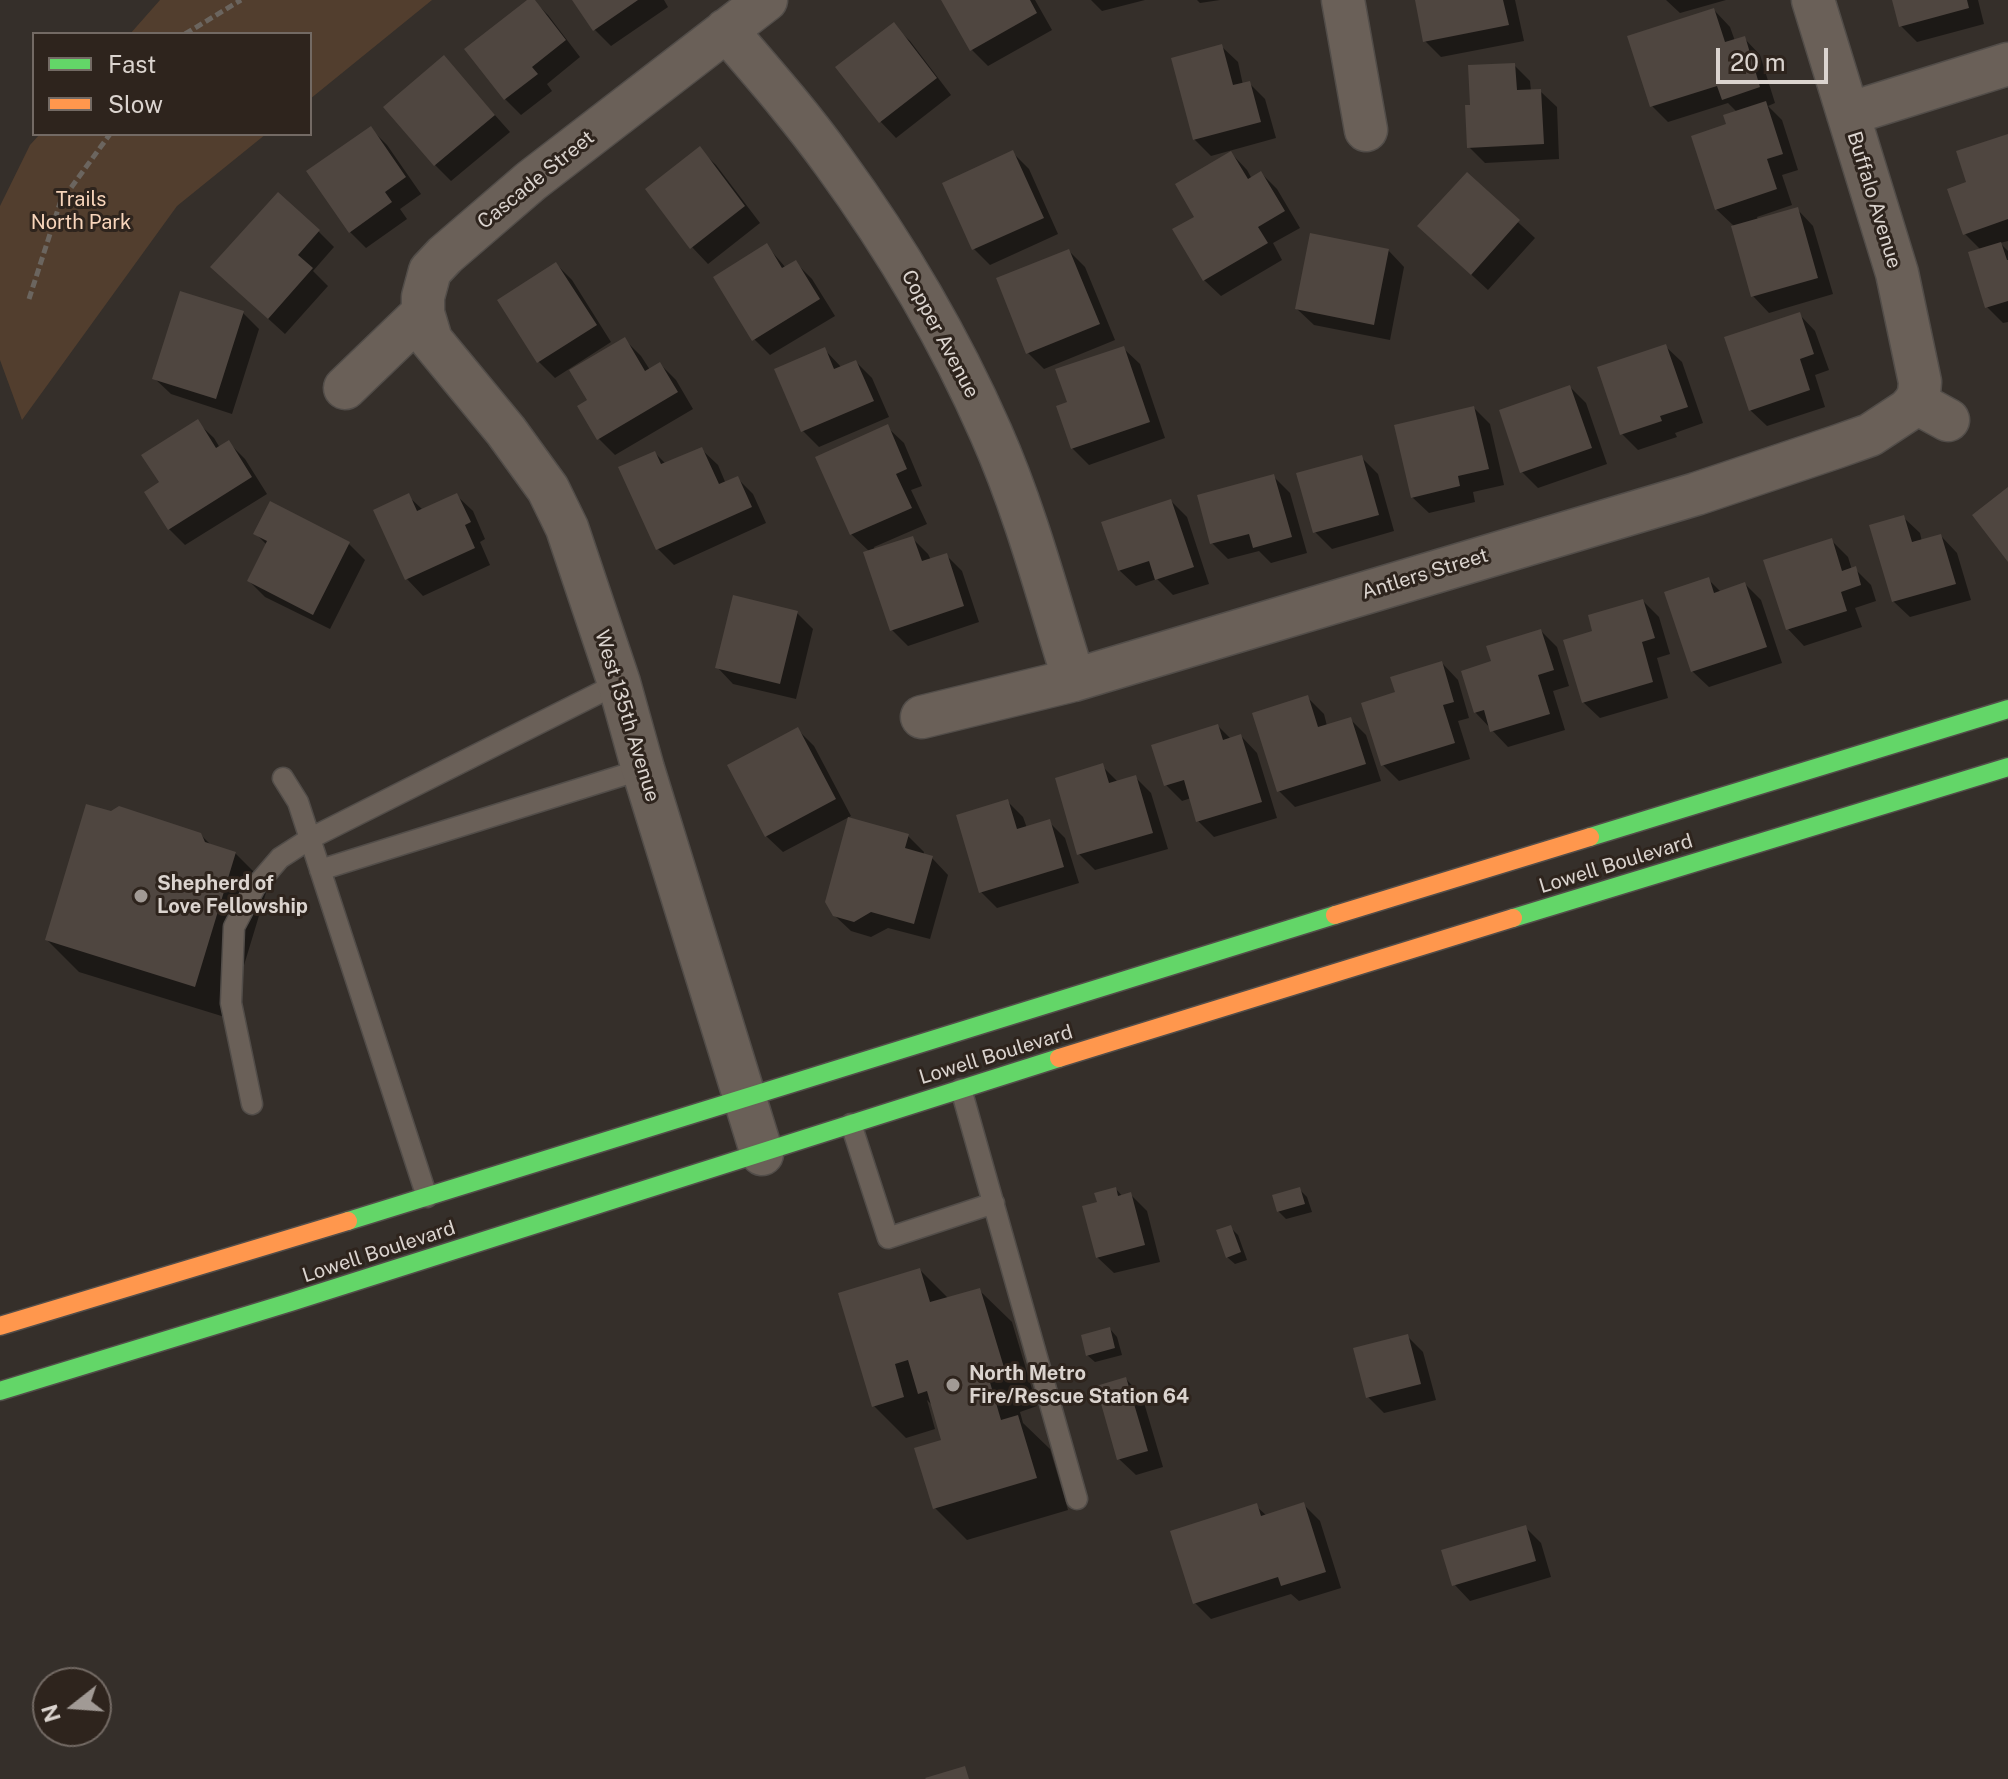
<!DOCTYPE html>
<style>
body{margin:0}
#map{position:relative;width:2008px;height:1779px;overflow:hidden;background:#352f2a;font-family:"Public Sans",sans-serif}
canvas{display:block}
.legend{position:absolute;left:32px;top:32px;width:280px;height:104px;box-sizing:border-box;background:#2e241d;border:2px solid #736a64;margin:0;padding:10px 14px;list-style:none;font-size:24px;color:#dbd4cf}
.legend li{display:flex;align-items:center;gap:16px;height:40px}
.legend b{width:40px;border:2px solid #736a64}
.north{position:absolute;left:32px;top:1667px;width:80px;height:80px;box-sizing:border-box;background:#2e241d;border:2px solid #736a64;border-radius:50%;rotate:253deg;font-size:22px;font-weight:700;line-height:32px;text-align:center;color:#dbd4cf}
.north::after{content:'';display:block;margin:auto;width:28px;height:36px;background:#a19a95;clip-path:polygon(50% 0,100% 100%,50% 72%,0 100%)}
.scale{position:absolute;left:1716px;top:48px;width:112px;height:36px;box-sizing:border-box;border:4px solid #dbd4cf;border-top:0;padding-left:10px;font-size:24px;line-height:28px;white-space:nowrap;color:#dbd4cf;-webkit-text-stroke:6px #2e241d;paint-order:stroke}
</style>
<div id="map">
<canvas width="2008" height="1779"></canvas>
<ul class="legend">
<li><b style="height:10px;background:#63d668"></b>Fast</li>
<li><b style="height:10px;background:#ff974d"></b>Slow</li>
</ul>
<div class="north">N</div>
<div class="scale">20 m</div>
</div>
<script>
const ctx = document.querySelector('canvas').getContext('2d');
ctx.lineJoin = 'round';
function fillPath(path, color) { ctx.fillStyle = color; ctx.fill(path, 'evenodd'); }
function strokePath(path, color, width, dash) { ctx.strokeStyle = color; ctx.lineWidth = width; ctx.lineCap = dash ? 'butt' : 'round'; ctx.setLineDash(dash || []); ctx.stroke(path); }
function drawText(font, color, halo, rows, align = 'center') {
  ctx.font = font + ' "Public Sans",sans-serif'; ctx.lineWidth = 6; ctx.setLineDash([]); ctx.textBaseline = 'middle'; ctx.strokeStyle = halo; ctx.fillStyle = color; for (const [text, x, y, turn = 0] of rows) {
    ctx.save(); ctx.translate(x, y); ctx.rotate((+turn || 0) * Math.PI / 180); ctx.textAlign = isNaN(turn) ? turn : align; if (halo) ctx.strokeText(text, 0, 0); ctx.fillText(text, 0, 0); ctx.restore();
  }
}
fillPath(new Path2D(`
 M160,0h272l-122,99v-65h-180z
 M40,134h226l-89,72 -155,214 -22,-60v-154l30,-61z`), '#523e2e');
fillPath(new Path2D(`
 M530,0h3l15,15 32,42 -33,27 5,7 -31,24 -16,-16 -38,-49z
 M574,0h90l4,7 -57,39 -16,-16z
 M944,0h91l17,30 -64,36 -17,-17z
 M1091,0h54l-43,11z
 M1197,0h23l-20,3z
 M1418,0h97l9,41 -83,16 -16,-16z
 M1666,0h60l-46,13z
 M1894,0h84l6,24 -67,18 -16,-16z
 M1714,10l16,17 5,14 9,-3 16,17 15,48 -7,3 14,14 16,50 -16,5 10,30 -35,12 1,3 39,-11 16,17 20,68 -64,19 -16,-17 -18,-69 -19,-18 13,-83 8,-14 -9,-9 -60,19 -16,-16z
 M893,25l17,16 41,54 -55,43 -16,-17z
 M1221,46l17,16 5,23 6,-2 16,16 11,39 -65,18 -17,-17z
 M444,58l66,74 -59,49 -16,-16z
 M1514,65l16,16 1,10h9l17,16 2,52 -74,4 -16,-16 3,-40z
 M371,129l16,16 34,49 -21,15 7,10 -41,29 -16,-16z
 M2008,136v105l-8,2 8,8v71l-5,1 -16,-16 -6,-57 -16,-16 3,-51z
 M699,149l17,16 44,58 -52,41 -16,-17z
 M1013,153l16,16 29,65 -68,31 -16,-16z
 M1231,153l16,17 5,9 9,-6 16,16 23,39 -27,15 9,17 -61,36 -17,-16 -8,-63z
 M1467,175l68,63 -47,52 -52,-48z
 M318,231l16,16 -21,24 15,15 -43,48 -56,-51z
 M767,246l19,22 9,-6 17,17 23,37 -65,39 -16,-16z
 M1388,250l16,17 -14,73 -76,-15 -17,-16z
 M1069,251l16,16 30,73 -71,29 -17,-17z
 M556,264l16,16 39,62 -56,36 -17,-17z
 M243,313l16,16 -27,85 -61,-20 -17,-16z
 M1799,314l16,17 14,39 -14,5 10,32 -58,19 -17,-16z
 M625,340l16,16 9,14 10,-6 16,16 17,29 -78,46 -16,-16 -19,-32 10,-6z
 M1665,346l17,16 21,61 -28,10 2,4 -39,13 -16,-16z
 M1123,348l17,16 25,74 -76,27 -17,-17 -3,-45z
 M825,350l17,18 14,-6 16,16 17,39 -70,30 -16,-16z
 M1570,387l16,16 21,61 -69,24 -16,-16z
 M1474,408l16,16 14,61 -31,7 2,10 -46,11 -17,-16z
 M197,422l17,16 6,10 9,-5 16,16 22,35 -82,51 -16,-16z
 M887,427l17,16 18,43 -11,4 16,34 -53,23 1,3 37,-12 16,16 3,6 15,-5 16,16 17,51 -71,24 -16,-16 -22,-78 -19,-18z
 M701,449l17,16 8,19 11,-6 16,16 13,29 -92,42 -16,-16 -3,-96 11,11z
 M1361,457l17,17 16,57 -62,18 -17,-17z
 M1274,477l16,16 17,60 -36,10 -12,-12 -31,8 -16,-16z
 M456,495l17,16 12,28 -5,3 10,23 -67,31 -16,-17 -32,-68 33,-15 15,14z
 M1171,501l16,16 22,67 -36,11 -16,-16 -21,7 -17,-16z
 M1903,517l17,16 2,9 19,-6 16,17 14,47 -61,17 -17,-16z
 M256,534l92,9 17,17 -35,69 -65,-32 -16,-16 18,-36z
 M1832,541l16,16 4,13 3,-1 16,16 5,16 -21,7 7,19 -58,19 -16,-17z
 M1708,579l13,13 24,-8 16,16 21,63 -73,24 -17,-16z
 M1643,601l16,16 11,37 -13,4 11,40 -68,20 -17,-16 12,-69z
 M797,613l16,16 -17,70 -63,-15 -16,-17z
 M1541,631l16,16 12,39 -16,5 12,39 -57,17 -33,-35 18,-49z
 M1442,663l16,17 11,38 -11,3 12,38 -71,22 -16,-16 15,-71z
 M1307,697l17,17 3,12 23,-7 16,16 15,46 -86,26 -16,-16z
 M1218,726l13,13 10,-3 16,17 20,65 -63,19 -16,-16 -7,-23 -9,3 -16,-16z
 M798,730l16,16 37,70 -68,36 -17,-16z
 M1102,766l16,16 17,-5 16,16 17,56 -73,21 -16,-16z
 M1007,801l16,16 4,11 22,-6 16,16 14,45 -82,25 -16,-16z
 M200,834l12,12 23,7 33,33 -40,132 -149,-46 -32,-32z
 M908,836l16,16 -1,4 9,2 16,17 -18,64 -42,-11 -17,9 -20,-6 -17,-16z
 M1116,1189l7,8 8,-2 16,16 13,51 -46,11 -17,-16 2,-54z
 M1299,1189l8,8 5,15 -26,7 -8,-8z
 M1231,1228l7,7 9,25 -12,4 -8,-7z
 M920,1270l29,29 30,-9 33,32 25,84 -17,6 3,11 27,26 18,61 -101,30 -32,-32 9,-67 -11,-35 -6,-6 8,29 -29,9 -32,-32z
 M1110,1329l7,8 5,18 -27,7 -8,-7z
 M1407,1336l16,16 13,48 -52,13 -16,-16z
 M1126,1379l16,17 21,71 -27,8 -17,-16z
 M1304,1505l16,16 21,67 -42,13 -8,-7 -80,25 -16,-16 61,-97 11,10z
 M1525,1527l16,16 10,34 -81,24 -16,-17z`), '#0007');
fillPath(new Path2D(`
 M527,0h8l31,40 -34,27 6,7 -34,26 -40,-51z
 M572,0h66l-45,31z
 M941,0h89l7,13 -67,38z
 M1415,0h88l6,25 -86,17z
 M1892,0h75l2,8 -70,19z
 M1714,8l11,34 20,-6 15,51 -38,13 -5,-14 -67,21 -23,-71z
 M894,22l43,56 -58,45 -44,-56z
 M1222,44l11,41 17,-4 11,41 -68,18 -22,-82z
 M444,55l51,60 -61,51 -51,-59z
 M1515,63l2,27 24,-1 3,55 -77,4 -2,-43h5l-2,-40z
 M1766,101l17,53 -16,5 10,30 -62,21 -24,-74 35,-12 -3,-9z
 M371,126l35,51 -21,15 7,10 -43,31 -43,-62z
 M2008,134v85l-45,16 -16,-46 19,-7 -10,-31z
 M700,146l45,60 -55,43 -45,-60z
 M1013,150l31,68 -72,32 -30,-67z
 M1231,151l17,28 13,-8 24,40 -27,16 10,16 -65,38 -31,-52 22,-12 -19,-33z
 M1467,172l53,48 -49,55 -54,-49z
 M278,192l42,38 -22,25 15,13 -45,51 -58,-52z
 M1798,207l20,71 -67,19 -20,-71z
 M1310,233l79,16 -15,76 -79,-16z
 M2001,242l6,18h1v41l-23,7 -17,-56z
 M767,243l15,25 14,-8 24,39 -68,42 -39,-64z
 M1069,249l31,75 -74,30 -30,-76z
 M556,262l41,63 -60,38 -40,-63z
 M180,291l64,20 -28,88 -64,-20z
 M1800,312l14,42 -14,5 10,31 -61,21 -25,-74z
 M625,337l20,34 15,-9 18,30 -81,48 -20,-34 10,-6 -18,-30z
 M1666,344l22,63 -28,9 2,5 -42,14 -23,-68z
 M1124,346l26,76 -79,27 -15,-43 11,-4 -12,-33z
 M825,347l9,22 22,-9 18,41 -73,31 -27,-63z
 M1570,385l22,63 -72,25 -21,-63z
 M1474,406l15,63 -31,7 2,10 -49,12 -17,-73z
 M198,419l18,29 13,-8 23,37 -84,53 -24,-38 15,-10 -18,-27z
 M888,424l19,45 -11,5 16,34 -62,27 -35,-78z
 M702,447l17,37 19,-8 14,31 -96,43 -38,-83 37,-16 6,13z
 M1362,455l17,60 -66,18 -17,-60z
 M1274,474l18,63 -39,11 -4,-14 -39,10 -13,-49z
 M2008,487v75l-36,-47z
 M409,493l8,18 40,-18 14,29 -6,3 10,23 -70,32 -32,-70z
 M1171,499l23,68 -39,13 -6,-19 -31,10 -17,-49z
 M270,501l80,41 -37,73 -66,-34 20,-40 -14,-7z
 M1904,515l8,27 29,-8 15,50 -64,18 -23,-77z
 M913,536l9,25 25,-8 17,53 -74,25 -27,-79z
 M1832,538l10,33 14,-5 5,19 -20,7 6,19 -61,19 -23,-70z
 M1709,577l5,16 31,-11 22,65 -76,25 -27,-80z
 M733,595l65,16 -18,73 -65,-16z
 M1643,599l12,39 -13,4 11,40 -71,21 -19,-63 29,-9 -4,-16z
 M1541,629l13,41 -16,5 12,39 -60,18 -6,-22 -10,3 -13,-42 30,-10 -5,-15z
 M1442,661l12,41 -11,3 12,38 -74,23 -20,-63 34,-11 -5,-15z
 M1308,695l10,32 33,-10 15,47 -89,28 -25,-79z
 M1218,724l5,16 18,-6 21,68 -66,20 -12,-42 -20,6 -13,-41z
 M798,727l38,72 -71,38 -38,-72z
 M1103,763l6,20 27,-8 17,58 -76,22 -22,-77z
 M1008,799l9,30 33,-10 14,48 -85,26 -23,-78z
 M86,804l25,7 8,-5 82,27 4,9 31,10 -41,135 -150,-47z
 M848,817l61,17 -4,14 28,8 -19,68 -43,-12 -17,10 -21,-6 -8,-14z
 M1116,1187l2,9 13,-4 14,53 -49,13 -14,-52 15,-4 -3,-9z
 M1300,1187l5,17 -28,8 -5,-17z
 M1231,1225l10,27 -15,6 -10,-28z
 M920,1268l10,34 50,-14 26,86 -17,5 12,41 17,-5 19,63 -104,31 -19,-61 27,-8 -14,-49 -9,3 -10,-34 -13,4 9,33 -32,10 -34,-114z
 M1110,1327l5,21 -29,8 -5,-21z
 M1408,1334l13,50 -55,14 -13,-50z
 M1126,1377l22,74 -31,9 -21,-74z
 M1304,1502l22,70 -45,14 -3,-9 -85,27 -23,-73 87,-28 4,13z
 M1526,1525l10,36 -84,25 -11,-36z
 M965,1766l4,13h-43l-1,-1z`), '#4f4640');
const lane = new Path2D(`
 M283,778l15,24 129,395
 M320,870l323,-101
 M961,1089l116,410
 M252,1104l-21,-101 3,-76 21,-40 25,-29 31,-20 308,-155
 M851,1124l37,114 106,-35`);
const street = new Path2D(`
 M1343,0l23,130
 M726,30c37,43 74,85 107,131 62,85 116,176 158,272 35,79 57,164 83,247
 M1848,114l160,-50
 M423,313l8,27 75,91 42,58 19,39 52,155 24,86 119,385
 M345,388l78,-75v-16l7,-26 15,-16 86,-74 235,-181
 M1915,402l33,18
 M922,717l152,-37 622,-186 140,-47 34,-12 38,-25 7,-8 4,-8 1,-12 -23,-109 -84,-273`);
const fast = new Path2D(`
 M1590,837l418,-128
 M1513,918l495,-151
 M348,1221l987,-306
 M0,1391l291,-89 768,-244`);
const slow = new Path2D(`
 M1335,915l255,-78
 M1059,1058l454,-140
 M0,1326l348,-105`);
strokePath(lane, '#524d49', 23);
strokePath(street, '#524d49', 45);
strokePath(fast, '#524d49', 21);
strokePath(slow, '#524d49', 21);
strokePath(new Path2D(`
 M185,34l56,-34
 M29,299l31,-96 50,-69`), '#6b655f', 5, [8, 4]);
strokePath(lane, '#6a6058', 20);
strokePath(street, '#6a6058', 42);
strokePath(fast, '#63d668', 18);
strokePath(slow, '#ff974d', 18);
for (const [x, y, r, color] of [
 [141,896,8,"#a19a95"],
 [953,1385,8,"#a19a95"]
]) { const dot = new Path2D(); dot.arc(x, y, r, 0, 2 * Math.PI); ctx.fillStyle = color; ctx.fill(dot); strokePath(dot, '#2e241d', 3); }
drawText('20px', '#dbd4cf', '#2e241d', [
 ["Cascade Street",536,180,-39],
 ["Buffalo Avenue",1874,200,73],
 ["Copper Avenue",940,334,62],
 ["Antlers Street",1425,574,-17],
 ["West 135th Avenue",627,716,73],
 ["Lowell Boulevard",1616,864,-17],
 ["Lowell Boulevard",996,1055,-17],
 ["Lowell Boulevard",379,1252,-18]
]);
drawText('20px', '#f8d5bb', '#2e241d', [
 ["Trails",81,200],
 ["North Park",81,223]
]);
drawText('bold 20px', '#dbd4cf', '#2e241d', [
 ["Shepherd of",157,884],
 ["Love Fellowship",157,907],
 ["North Metro",969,1374],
 ["Fire/Rescue Station 64",969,1397]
], 'left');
</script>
